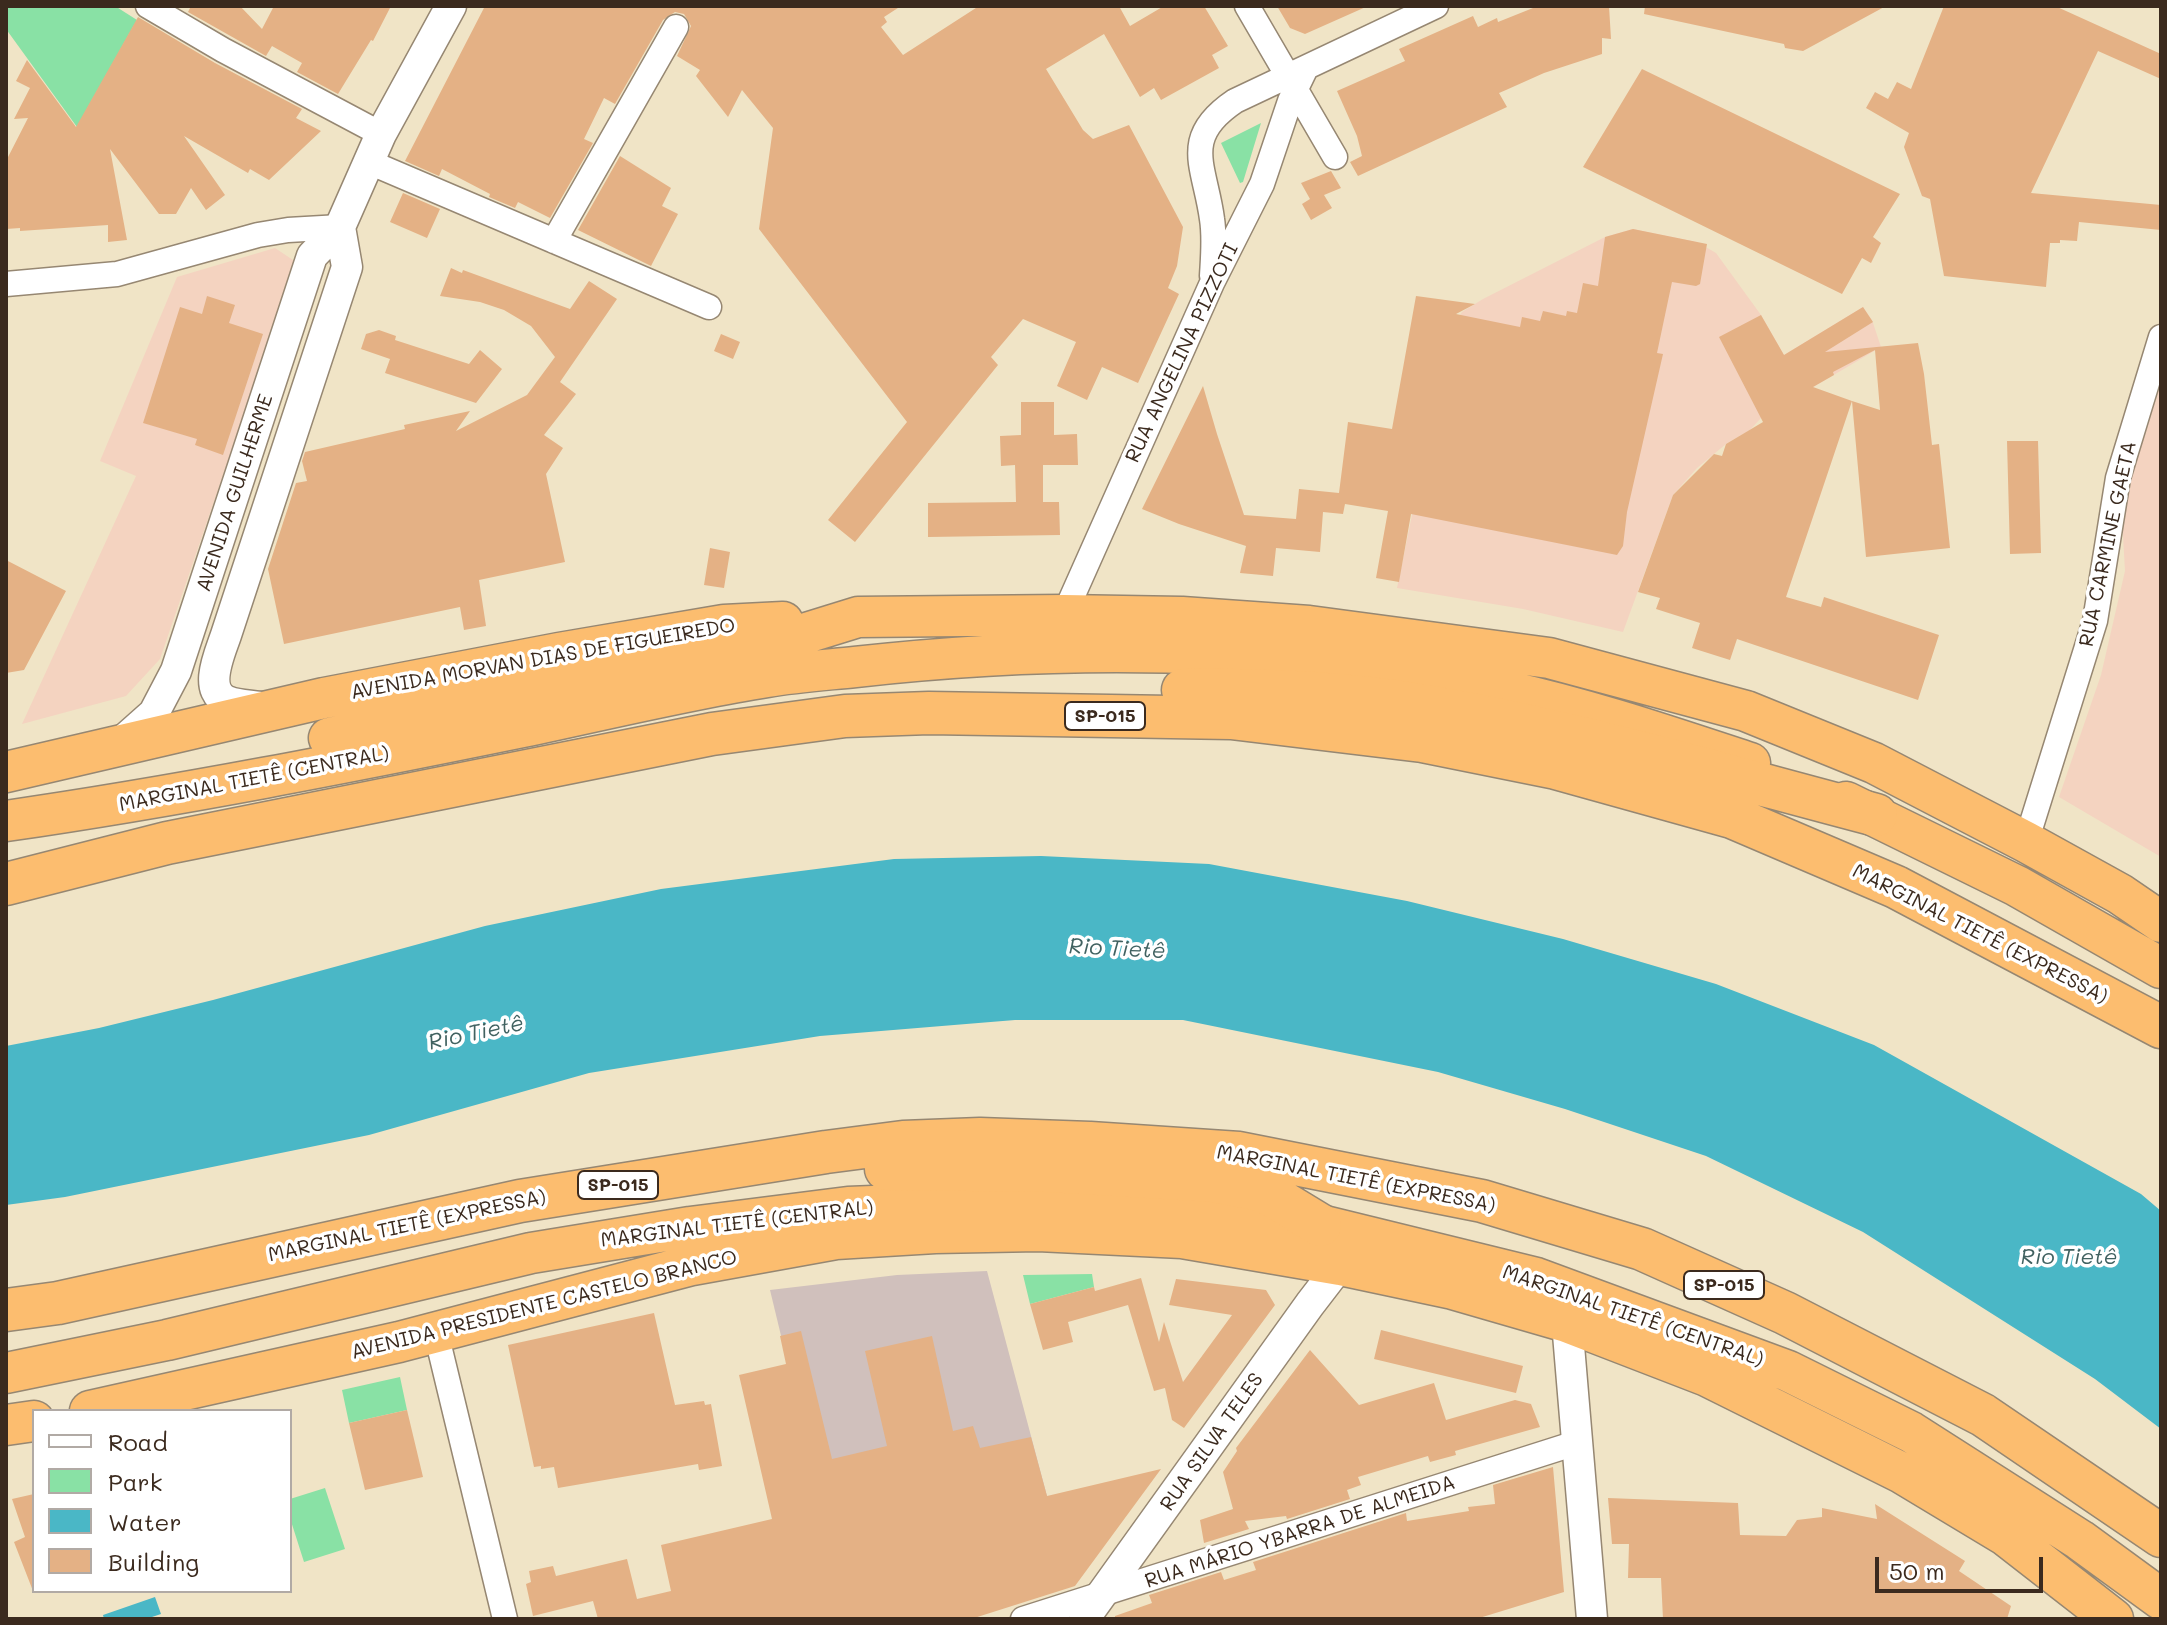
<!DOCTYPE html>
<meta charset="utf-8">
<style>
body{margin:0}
#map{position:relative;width:2167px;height:1625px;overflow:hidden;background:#f0e4c6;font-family:Mali,sans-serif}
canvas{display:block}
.frame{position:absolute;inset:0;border:8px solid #3b2a1e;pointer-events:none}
.legend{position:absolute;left:32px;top:1409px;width:260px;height:184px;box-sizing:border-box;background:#fff;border:2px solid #b1aaa5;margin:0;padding:10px 14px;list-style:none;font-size:24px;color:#3b2a1e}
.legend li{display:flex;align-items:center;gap:16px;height:40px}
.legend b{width:40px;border:2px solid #b1aaa5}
.scale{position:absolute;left:1875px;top:1557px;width:168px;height:36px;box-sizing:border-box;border:4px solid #3b2a1e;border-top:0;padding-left:10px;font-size:24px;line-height:28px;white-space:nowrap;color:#3b2a1e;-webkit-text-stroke:6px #fff;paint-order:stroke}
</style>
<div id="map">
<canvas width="2167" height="1625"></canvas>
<div class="frame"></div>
<ul class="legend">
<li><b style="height:10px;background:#fff"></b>Road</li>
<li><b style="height:22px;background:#89e1a5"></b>Park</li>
<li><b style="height:22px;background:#4ab7c6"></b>Water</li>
<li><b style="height:22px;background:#e4b185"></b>Building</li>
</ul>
<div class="scale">50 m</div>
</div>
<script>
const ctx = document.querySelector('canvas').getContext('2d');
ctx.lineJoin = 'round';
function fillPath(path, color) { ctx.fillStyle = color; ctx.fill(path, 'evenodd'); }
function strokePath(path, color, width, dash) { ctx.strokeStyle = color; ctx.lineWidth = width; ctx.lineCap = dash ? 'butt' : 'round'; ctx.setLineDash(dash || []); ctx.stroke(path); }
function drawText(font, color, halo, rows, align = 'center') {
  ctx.font = font + ' Mali,sans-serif'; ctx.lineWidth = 7; ctx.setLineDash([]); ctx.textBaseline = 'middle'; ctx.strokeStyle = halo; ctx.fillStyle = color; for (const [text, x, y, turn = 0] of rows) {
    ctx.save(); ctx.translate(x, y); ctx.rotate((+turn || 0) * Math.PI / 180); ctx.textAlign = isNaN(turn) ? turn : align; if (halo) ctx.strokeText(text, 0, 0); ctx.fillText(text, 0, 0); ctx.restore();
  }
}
fillPath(new Path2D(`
 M1633,229l64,13 19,11 45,62 23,40 79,-48 9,13 9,27 -120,71 -11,12 -24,14 -29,24 -24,27 -50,137 -100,-23 -126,-21 53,-258 12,-18 21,-13 122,-62z
 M275,248l21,14 -136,397 -34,37 -104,28 114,-248 -36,-15 77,-184z
 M2161,383v474l-102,-60 42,-122 24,-104 -3,-53 4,-26z`), '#f4d3c0');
fillPath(new Path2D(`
 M987,1271l60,225 -215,51 -62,-257 127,-15z`), '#d0c0bc');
fillPath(new Path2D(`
 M6,6h109l22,14 -60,107 -71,-98z
 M1261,123l-18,59 -3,1 -19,-40z
 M1092,1274l2,13 -64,17 -7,-29z
 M400,1377l7,33 -58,13 -7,-33z
 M325,1488l20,61 -41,13 -14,-44v-19z`), '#89e1a5');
fillPath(new Path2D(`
 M1041,856l168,8 198,37 156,38 153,45 158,61 267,149 20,17v218l-66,-50 -232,-147 -157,-76 -141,-47 -127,-37 -255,-52h-168l-195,16 -231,37 -220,62 -304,62 -59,8v-159l93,-18 114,-28 272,-74 176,-37 233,-30z
 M155,1597l6,17 -15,5h-42l-1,-4z`), '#4ab7c6');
fillPath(new Path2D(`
 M191,6h49l22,23 12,-23h117l-18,35 -2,-1 -33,54 -41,-22 5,-9 -30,-17 -6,10 -78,-44z
 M485,6h416l-17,11 3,5 -6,5 22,28 76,-49h140l11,20 34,-20h40l24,40 -16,9 7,13 -58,32 -7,-12 -14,9 -36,-63 -58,35 37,61 10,9 36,-14 54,102 -6,39 -9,22 11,6 -41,89 -36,-16 -15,33 -30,-14 19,-44 -53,-23 -32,38 7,8 -143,177 -27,-22 79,-98 -148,-193 14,-101 -31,-38 -14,27 -32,-41 4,-6 -23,-14 14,-30 -7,-12 -9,-2 -12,8 -48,84 -11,-6 -20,41 9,4 -43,75 -32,-16 -3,6 -26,-11 1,-3 -48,-25 -3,7 -34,-15z
 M1277,6h91l-63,28 -15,-6z
 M1538,6h71l2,33 -9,-1v16l-58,19 -38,17 -7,3 8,14 -149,69 -8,-14 12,-6 -5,-20 -20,-45 68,-30 -6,-12 74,-33 5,11 19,-9 1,4z
 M1645,6h241l-83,45 -18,-3 -1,-4 -140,-30z
 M1944,6h111l106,48v25l-63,-28 -67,142 130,12v25l-82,-8 -2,19 -17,-1v3h-10l-4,44 -102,-11 -14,-77 -8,-3 -18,-49 5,-14 -43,-25 9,-16 13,7 9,-17 14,7z
 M138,17l77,46 87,46 -6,9 25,13 -52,49 -19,-11 -2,4 -64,-37 41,59 -19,15 -15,-22 -15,26h-17l-49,-65 17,91 -19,2v-17l-88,6v-3l-14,1v-68l22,-43 -14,1 16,-31 -14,-7 11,-21 49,67z
 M1642,69l258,125 -27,43 8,6 -10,20 -9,-5 -20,36 -259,-127z
 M620,156l51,32 -9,18 16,8 -27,52 -73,-36z
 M1331,171l10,17 -17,7 8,13 -21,12 -9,-16 8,-5 -9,-16z
 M403,193l37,16 -13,29 -37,-16z
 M1633,229l74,15 -7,40 -4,2 -24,-4 -15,71 6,1 -36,158 -4,34 -6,9 -206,-41 -12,68 -23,-4 12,-67 -43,-7 -2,10 -20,-2 -3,40 -44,-4 -3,28 -33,-3 6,-27 -67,-22 -37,-15 61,-123 14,48 27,81 52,4 3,-30 40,4 9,-71 44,7 24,-133 59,8 -19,10 64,13 2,-10 18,4 3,-10 23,5 1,-5 10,2 6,-30 15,3 7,-49z
 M451,268l11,5 1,-3 107,39 19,-28 28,18 -57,83 16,12 -32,41 19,13 -17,26 19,88 -86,18 7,46 -22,4 -4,-23 -176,37 -16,-75 28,-86 11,-2 -5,-20 3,-9 100,-23 -1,-4 66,-14 -14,20 71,-36 28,-38 -24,-31 -27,-16 -24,-8 -40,-6z
 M207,296l28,9 -6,18 34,11 -40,121 -28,-10 2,-6 -54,-16 37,-116 22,7z
 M1863,307l10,15 -48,30 93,-9 6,31 8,71 7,-1 11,104 -84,9 -14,-156 28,9 -5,-60 -42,22 1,3 -21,12 39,14 -66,196 35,10 3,-10 115,38 -21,65 -181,-61 -7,21 -38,-12 8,-25 -44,-14 4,-11 -22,-6 35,-97 41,-41 8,2 4,-12 37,-22 -44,-85 42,-22 23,40z
 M379,330l17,6 -1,4 74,24 11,-14 22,19 -26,34 -91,-30 5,-14 -29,-10 5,-15z
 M721,334l19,8 -7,17 -19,-8z
 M1021,402h33v33l23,-1 1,31h-35v37h16l1,33 -132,2v-34l88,-1 -1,-37 -14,1 -1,-30 21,-1z
 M2007,441h31l3,112 -31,1z
 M710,548l20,4 -6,36 -20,-3z
 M6,560l60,31 -42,79 -18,3z
 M1141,1278l18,64 5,-20 19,60 49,-67 -63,-10 7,-26 90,11 9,15 -91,123 -12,-8 -7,-32 -11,3 -26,-86 -60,17 5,20 -30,8 -13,-46 64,-17 1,4z
 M654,1313l21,92 29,-4 1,4 6,-1 11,62 -23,4 -1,-6 -140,24 -4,-21 -13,2v-3l-7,1 -26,-122z
 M1381,1330l142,36 -7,27 -142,-34z
 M801,1331l31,128 55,-13 -22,-95 67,-15 21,95 20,-5 7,22 51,-11 16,59 114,-27 -86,117 -104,33h-373l-5,-18 -60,15 -7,-32 5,-2 -2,-11 24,-5 3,10 71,-17 10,40 34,-8 -10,-46 111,-26 -33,-144 47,-11 -6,-28z
 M1310,1350l49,55 75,-22 12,37 69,-20 16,4 9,23 -85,24 1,4 -26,7 -2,-6 -70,21 3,8 -14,5 3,9 -63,20 -1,-3 -41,5 4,8 -45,14 -4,-23 33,-11 -10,-37 14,-21 -1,-3z
 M407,1410l16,67 -58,13 -16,-67z
 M1553,1467l11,125 -88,27h-361v-3l37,-13 -3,-8 72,-23 3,8 32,-10 -3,-8 153,-49 1,8 62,-10 -1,-4 27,-3 -2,-19z
 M34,1494v97h-1l-19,-49 11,-5 -13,-38z
 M1608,1498l130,5 2,32 46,1 11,-16 25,-3v-9l55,11 -2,-15 90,57 -6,10 52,35 -4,13h-344l-2,-41h-33l1,-34h-17z`), '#e4b185');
const minor = new Path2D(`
 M148,6l75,44 158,84
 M1247,6l88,151
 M369,162l340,145
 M554,241l122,-214
 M1212,276c1,-18 3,-38 0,-57 -7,-53 -32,-81 23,-118l201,-95
 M6,284l111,-10 141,-39 30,-5 52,-3
 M1064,615l148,-332 50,-99 28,-83 15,-31
 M2026,842l69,-221 23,-143 43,-141
 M436,1333l69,286
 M1023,1619l553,-176`);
const tertiary = new Path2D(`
 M266,708c-12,-3 -28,-2 -39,-7 -25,-10 -7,-48 -1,-66l121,-368 -7,-40
 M118,745l36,-32 22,-42 136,-415 28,-29 41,-93 70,-128
 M1567,1322l25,297
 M1084,1619l226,-315 30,-39`);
const trunk = new Path2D(`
 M329,738l373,-78 72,-17 84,-26 206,-2 118,2 127,9 240,32 197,53 128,52 152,79 94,52 41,28
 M6,772l318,-74 235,-45 165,-28 59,-3
 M1846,802l171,84 144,82
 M6,821c173,-25 345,-59 517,-94 81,-17 162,-37 244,-50 29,-5 59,-7 88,-10 215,-24 435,-21 647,23 84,18 166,46 248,73
 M6,1373l161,-33 364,-87 159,-26 158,-20 176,-7 176,8 120,17 216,53 252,93 123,61 169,108 81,59
 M90,1411l309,-69 293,-77 144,-26 99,-6 103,-2 144,7 158,27 113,24 114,33 140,54 195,97 103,62 108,84
 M6,1425l28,-4`);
const motorway = new Path2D(`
 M1183,690c77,-1 155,2 231,14 156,25 309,71 462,111
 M6,884l161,-41 545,-109 133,-18 84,-3 302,5 191,23 134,27 176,49 164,70 265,140
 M886,1169l162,2 165,10 51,10 56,34
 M6,1310l52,-7 462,-102 306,-49 77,-10 77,-3 110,4 149,10 243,48 160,48 143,64 198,102 178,121`);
strokePath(minor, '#968772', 27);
strokePath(tertiary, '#968772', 33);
strokePath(trunk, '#968772', 43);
strokePath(motorway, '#968772', 45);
strokePath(minor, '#fff', 24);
strokePath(tertiary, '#fff', 30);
strokePath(trunk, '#fcbd6f', 40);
strokePath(motorway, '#fcbd6f', 42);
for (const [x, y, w] of [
 [1105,716,80],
 [618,1185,80],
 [1724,1285,80]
]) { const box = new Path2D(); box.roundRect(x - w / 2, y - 14, w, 28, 6); ctx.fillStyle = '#fff'; ctx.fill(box); strokePath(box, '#3b2a1e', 2); }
drawText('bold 18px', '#3b2a1e', null, [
 ["SP-015",1105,716],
 ["SP-015",618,1185],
 ["SP-015",1724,1285]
]);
drawText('20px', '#3b2a1e', '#fff', [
 ["RUA ANGELINA PIZZOTI",1182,353,-65],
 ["AVENIDA GUILHERME",235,493,-72],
 ["RUA CARMINE GAETA",2108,544,-78],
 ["AVENIDA MORVAN DIAS DE FIGUEIREDO",543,659,-10],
 ["MARGINAL TIETÊ (CENTRAL)",254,779,-11],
 ["MARGINAL TIETÊ (EXPRESSA)",1980,934,27],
 ["MARGINAL TIETÊ (EXPRESSA)",1356,1179,11],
 ["MARGINAL TIETÊ (CENTRAL)",737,1224,-7],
 ["MARGINAL TIETÊ (EXPRESSA)",407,1226,-12],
 ["AVENIDA PRESIDENTE CASTELO BRANCO",544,1305,-14],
 ["MARGINAL TIETÊ (CENTRAL)",1633,1316,19],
 ["RUA SILVA TELES",1212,1442,-55],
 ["RUA MÁRIO YBARRA DE ALMEIDA",1300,1532,-18]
]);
drawText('italic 22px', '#416261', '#fff', [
 ["Rio Tietê",1117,949,3],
 ["Rio Tietê",476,1033,-12],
 ["Rio Tietê",2069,1257]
]);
</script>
